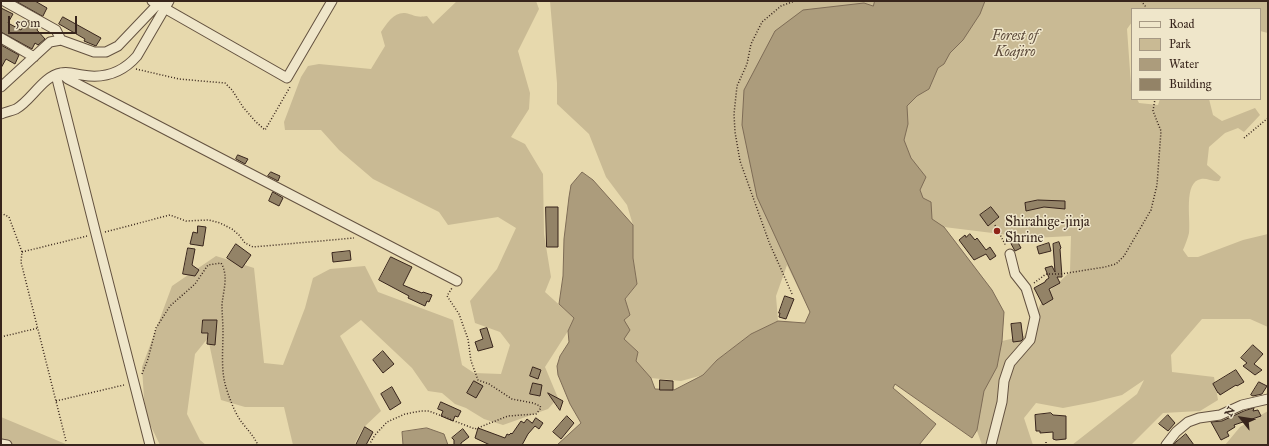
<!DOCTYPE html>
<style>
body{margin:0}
#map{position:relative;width:1269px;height:446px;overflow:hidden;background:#e7d9ad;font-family:"IM FELL Great Primer",serif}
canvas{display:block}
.frame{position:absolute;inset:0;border:2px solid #38251c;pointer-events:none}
.legend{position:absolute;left:1131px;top:8px;width:130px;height:92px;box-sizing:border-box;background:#efe6ca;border:1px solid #a69984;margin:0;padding:5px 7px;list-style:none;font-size:12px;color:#38251c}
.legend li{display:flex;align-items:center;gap:8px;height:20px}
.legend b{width:20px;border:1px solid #a69984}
.north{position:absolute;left:1221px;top:398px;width:40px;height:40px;-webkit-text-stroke:3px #efe6ca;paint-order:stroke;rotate:300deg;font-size:11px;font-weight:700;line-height:16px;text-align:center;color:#38251c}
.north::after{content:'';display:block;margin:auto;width:14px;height:18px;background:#38251c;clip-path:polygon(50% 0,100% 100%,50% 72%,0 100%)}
.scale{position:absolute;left:8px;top:16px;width:69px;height:18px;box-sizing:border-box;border:2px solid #38251c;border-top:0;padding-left:5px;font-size:12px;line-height:14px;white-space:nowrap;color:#38251c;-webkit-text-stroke:3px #efe6ca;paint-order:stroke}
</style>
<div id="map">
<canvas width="1269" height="446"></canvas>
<div class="frame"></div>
<ul class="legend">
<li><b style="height:5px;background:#efe6ca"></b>Road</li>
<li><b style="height:11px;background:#c9ba94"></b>Park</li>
<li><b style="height:11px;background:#ac9c7c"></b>Water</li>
<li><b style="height:11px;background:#938367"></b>Building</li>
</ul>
<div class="north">N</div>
<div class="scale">50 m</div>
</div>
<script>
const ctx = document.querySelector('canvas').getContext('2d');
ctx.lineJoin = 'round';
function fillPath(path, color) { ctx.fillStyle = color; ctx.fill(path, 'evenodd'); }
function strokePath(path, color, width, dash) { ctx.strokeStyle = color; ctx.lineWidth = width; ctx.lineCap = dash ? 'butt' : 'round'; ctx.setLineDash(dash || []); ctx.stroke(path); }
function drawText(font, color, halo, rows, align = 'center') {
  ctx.font = font + ' "IM FELL Great Primer",serif'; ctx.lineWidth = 3; ctx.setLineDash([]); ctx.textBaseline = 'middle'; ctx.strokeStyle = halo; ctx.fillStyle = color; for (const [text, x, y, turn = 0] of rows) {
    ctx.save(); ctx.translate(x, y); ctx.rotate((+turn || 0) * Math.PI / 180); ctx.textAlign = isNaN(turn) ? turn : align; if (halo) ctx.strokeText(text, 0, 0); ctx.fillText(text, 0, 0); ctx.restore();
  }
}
fillPath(new Path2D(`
 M457,1h79l3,8 -21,42 12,42 -1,16 -18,28 14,7 18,30 1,60 7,43 -6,15 29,26 -6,13 -23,36 13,31 -10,11 -45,16 -19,-6 -18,-11 -11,-4 -13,-11 -14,-2 -16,-23 -51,-48 -21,16 41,75 -18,17 -9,17h-61l-9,-38h-39l-24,-7 -13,-62 -13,16 -8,60 13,26 6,5h-46l-15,-31 -3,-47 30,-81 44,-30 38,12 10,95 19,2 22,-57 8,-30 17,-9 35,-3 13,26 75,28 9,45 12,8 27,1 9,-29 -10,-13 -25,-9 -5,-22 27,-32 19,-41 -18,-11 -50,8 -9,-13 -66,-33 -34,-29 -18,-20h-36l-1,-8 17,-45 7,-11 11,-2 52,5 14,-23 -4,-14c6,-9 13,-20 24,-19 10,2 11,5 22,3l6,8z
 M550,1h718v32l-8,-2v-22h-128v13l-5,7 5,70h5l2,4 19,2 2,-6h49l4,16 9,6 33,-13 5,7 -16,17 -6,-4 -13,5 -16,14 -2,18 14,12 -2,4c-6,1 -12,-3 -18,-2 -18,3 -10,40 -12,54 -1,5 -4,12 -6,17l5,7h10l45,-17 25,-6v93l-18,-8h-48l-31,36 1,17 42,5 4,23 -18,11 -37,2 -32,32h-59l65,-51 7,-14 -22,15 -28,7 -31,6 -27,-5 -12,15 9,27h-51l-21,-59 -151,-74 -23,-47 -11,31 2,25 -27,13 -34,26 -14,15 -22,6 -30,-3 -16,-17 3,-9 -14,-13v-19l6,-5 -5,-15 12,-16 -4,-26v-33l-6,-20 -21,-28 -17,-43 -32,-30v-21zM944,227l89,11 38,-2 -1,36 -24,22 -22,42 -22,5 2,-29 -12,-22z
 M1268,411v34h-43l15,-18z
 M1,417l67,28h-67z`), '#c9ba94');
const water = new Path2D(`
 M875,1h110l-5,13 -17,26 -13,13 -6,11 -6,4 -9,21 -12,7 -10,10 1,18 -4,16 7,18 15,19 -6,13 3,8 8,4 1,17 12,8 48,63 12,22 -2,29 -5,26 -13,24 -7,39 -5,8 -77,-54 -2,4 43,36 -17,21h-362l24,-22 -11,-19 -12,-29 -1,-9 3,-10 9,-14 -1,-11 6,-13 -15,-14 4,-28 1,-37 5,-42 2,-12 11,-13 11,8 40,45v33l4,26 -12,15 5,16 -6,5 6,10 -6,9 14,13 -2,9 15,17 4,11 19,1 29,-15 14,-15 34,-26 27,-13 27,2 5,-11 -53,-115 -15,-72 2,-35 31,-59 28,-21 61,-7 9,3z
 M427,428l17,6 4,11h-45l-1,-13z`);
fillPath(water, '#ac9c7c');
strokePath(water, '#7e6c56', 1);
const building = new Path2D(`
 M16,1h19l12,7 -4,8z
 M1,8l12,6 -5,9 13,7 6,-9 11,6 -1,3 8,9 -7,6 -3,-2 -3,6 -31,-17z
 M63,17l38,21 -5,8 -12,-5 1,-2 -26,-15z
 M1,45l18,10 -4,9 -9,-5 -5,9z
 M238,155l10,4 -3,5 -9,-5z
 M271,172l9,4 -2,5 -10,-5z
 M273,192l10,6 -4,8 -10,-5z
 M1038,200l27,1v8l-21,-2 -18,4 -1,-8z
 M546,207h12v40h-11z
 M991,207l8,10 -11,9 -8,-11z
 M198,226l8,1 -3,19 -13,-2 3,-12 4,1z
 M970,234l5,6 2,-2 9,12 4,-3 6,9 -6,4 -4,-6 -12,6 -15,-20 6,-5 1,2z
 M1015,237l6,11 -6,3 -6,-11z
 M1059,242l2,6 -1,1 2,28h-5l3,6 -11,6 4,10 -10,6 -9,-17 11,-6 1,-2 3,-2 -4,-10 7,-2 3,6 -2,-28z
 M1049,243l2,8 -12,3 -2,-7z
 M236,244l15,11 -9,13 -15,-10z
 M188,248l7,1 -3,16 7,5 -4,6 -12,-2z
 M350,251l1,9 -18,2 -1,-9z
 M391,257l21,10 -9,18 19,8 1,-1 9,3 -3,7 -2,-1 -2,5 -17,-8 1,-2 -30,-16z
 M785,296l9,3 -8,20 -7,-2 1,-4h-1z
 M203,320h14l-2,25 -8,-1 1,-11h-6z
 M1021,323l2,16 -2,2 -8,1 -2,-18z
 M487,328l6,19 -15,4 -3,-9 8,-3 -3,-9z
 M1253,345l10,9 -9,10 8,6 -7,5 -12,-9 4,-3 -6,-5z
 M383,351l11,13 -11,9 -10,-13z
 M533,367l8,3 -3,9 -8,-3z
 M1236,370l8,12 -7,4 -1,-1 -16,10 -1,-2h-1l-5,-9z
 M660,380l13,1v9h-13z
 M474,381l9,5 -7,12 -9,-5z
 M1259,382l8,4 -5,8 -9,2 -2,-1z
 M533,383l9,2 -2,11 -10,-2z
 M392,387l9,16 -11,7 -9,-16z
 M548,393l15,8 -3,9z
 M441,402l20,9 -3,6 -3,-1 -2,5 -12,-5 2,-5 -5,-2z
 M1254,408l-1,3 5,-1 3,6 -27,9 1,2 -8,5 2,4 -8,4 -10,-18 11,-1 22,-10z
 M1051,413l2,2 13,1v23l-10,1 -3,-1v-7l-13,1v-2h-4l-1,-16z
 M1168,415l7,8 -7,8 -9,-7z
 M567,416l7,7 -13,16 -8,-7z
 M536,418l7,5 -4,6 -4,-3 -7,8 -6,11h-32l-15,-7 3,-10 27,10 2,-4 2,1 2,-2 1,1 9,-13 3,2 3,-4 5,4z
 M365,427l8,5 -7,13h-10z
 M463,429l6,8 -8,6v2h-7v-5l-2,-2z
 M1186,434l8,11h-20l1,-2z`);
fillPath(building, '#938367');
strokePath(building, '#38251c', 1);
const minor = new Path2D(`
 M4,1l52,29 5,10
 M152,1l135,77 45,-77
 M1,38l33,19
 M61,73l7,6 389,202
 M56,75l40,159 54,211
 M1,87l49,-45 11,-2 33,12h12l12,-6 40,-42
 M1,114c5,-2 10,-3 15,-5 15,-8 27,-33 45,-36 7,-2 15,1 21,2 22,4 41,-3 55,-19l32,-55
 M1,444l6,1
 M991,445l11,-43 2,-21 6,-18 20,-23 5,-23 -9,-29 -11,-14 -5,-20
 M1166,445l10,-13 12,-10 11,-4 21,-3 22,-10 26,-6`);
strokePath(minor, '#645240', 11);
strokePath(new Path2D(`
 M1141,1l5,6v2
 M136,69l43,10 46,4 7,7 11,17 12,14 10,9 25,-43
 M1244,138l24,-20
 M1,213l8,4 13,35 -1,10 45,179
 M995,225l11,21
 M105,232l65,-17 16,6 23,-1 11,3 12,6 7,6 6,8 8,4 101,-9
 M22,252l65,-16
 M1034,283l12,-9h15l44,-7 11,-3 8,-8 27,-46 6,-25 4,-54 -8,-20 2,-12
 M792,294l-23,-52 -29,-81 -5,-29 -1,-18 3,-28 10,-22 4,-20 11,-22 19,-16 14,-5
 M1,337l37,-9
 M142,374l6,-15 8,-31 14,-22 25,-22 13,-19 13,-2c8,13 2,28 1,42 0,9 1,18 1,27 0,17 -2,35 2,52 4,13 10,31 19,41 6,8 9,10 14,20
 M56,401l68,-16
 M1046,442v3
 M369,445l6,-10 12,-13 18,-8 16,-3h8l46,18 33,-13 28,-2 5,-6 -1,-2 -7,-3 -21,-4 -23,-15 -11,-4 -7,-19 -3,-22 -9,-25 -12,-18 5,-8`), '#38251c', 1.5, [1, 2]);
strokePath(minor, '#efe6ca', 9);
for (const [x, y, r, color] of [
 [997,231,4,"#8f2418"]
]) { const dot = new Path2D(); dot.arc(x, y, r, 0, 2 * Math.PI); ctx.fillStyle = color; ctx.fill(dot); strokePath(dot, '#efe6ca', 1.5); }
drawText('italic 14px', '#5c4a3a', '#efe6ca', [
 ["Forest of",1015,37],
 ["Koajiro",1015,53]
]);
drawText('14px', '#38251c', '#efe6ca', [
 ["Shirahige-jinja",1005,223],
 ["Shrine",1005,239]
], 'left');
</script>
